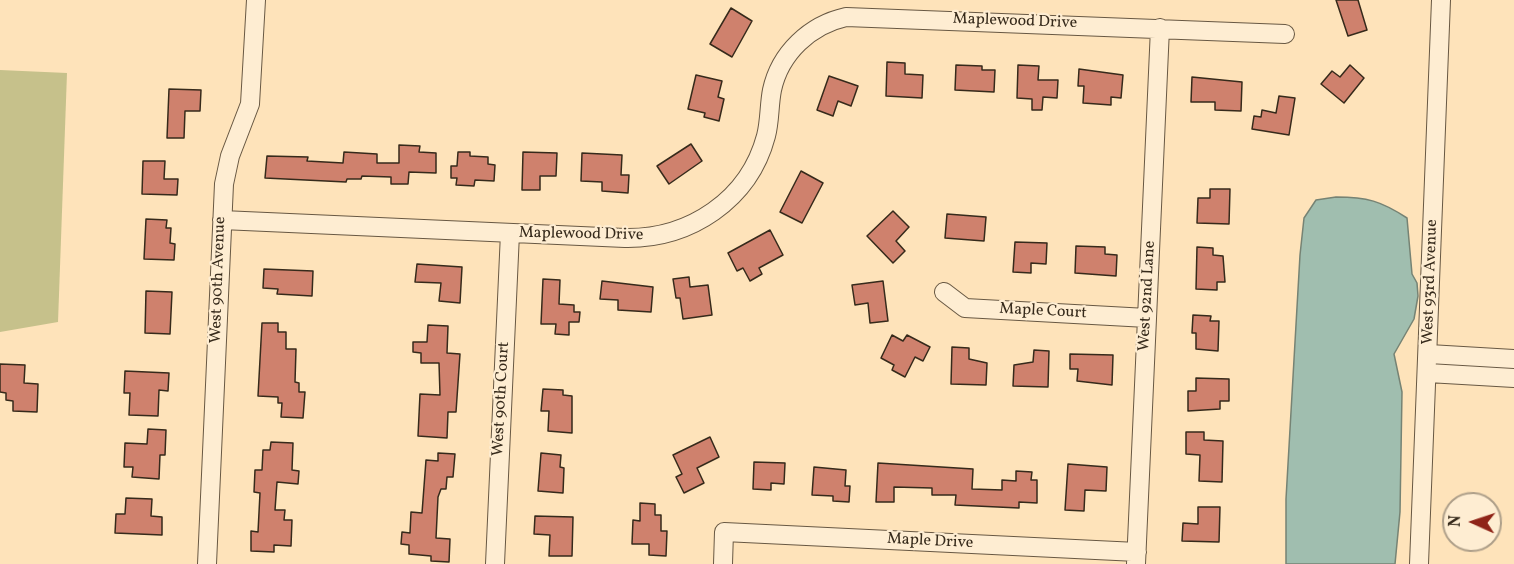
<!DOCTYPE html>
<style>
body{margin:0}
#map{position:relative;width:1514px;height:564px;overflow:hidden;background:#fee3ba;font-family:Vollkorn,serif}
canvas{display:block}
.north{position:absolute;left:1442px;top:492px;width:60px;height:60px;box-sizing:border-box;background:#feedd2;border:2px solid #ae9f89;border-radius:50%;rotate:273deg;font-size:16px;font-weight:700;line-height:24px;text-align:center;color:#362a1b}
.north::after{content:'';display:block;margin:auto;width:21px;height:27px;background:#8f2418;clip-path:polygon(50% 0,100% 100%,50% 72%,0 100%)}
</style>
<div id="map">
<canvas width="1514" height="564"></canvas>
<div class="north">N</div>
</div>
<script>
const ctx = document.querySelector('canvas').getContext('2d');
ctx.lineJoin = 'round';
function fillPath(path, color) { ctx.fillStyle = color; ctx.fill(path, 'evenodd'); }
function strokePath(path, color, width, dash) { ctx.strokeStyle = color; ctx.lineWidth = width; ctx.lineCap = dash ? 'butt' : 'round'; ctx.setLineDash(dash || []); ctx.stroke(path); }
function drawText(font, color, halo, rows, align = 'center') {
  ctx.font = font + ' Vollkorn,serif'; ctx.lineWidth = 4.5; ctx.setLineDash([]); ctx.textBaseline = 'middle'; ctx.strokeStyle = halo; ctx.fillStyle = color; for (const [text, x, y, turn = 0] of rows) {
    ctx.save(); ctx.translate(x, y); ctx.rotate((+turn || 0) * Math.PI / 180); ctx.textAlign = isNaN(turn) ? turn : align; if (halo) ctx.strokeText(text, 0, 0); ctx.fillText(text, 0, 0); ctx.restore();
  }
}
fillPath(new Path2D(`
 M0,70l67,3 -9,249 -58,10z`), '#c6c18b');
const water = new Path2D(`
 M1336,197c31,0 45,4 71,21l5,56 5,9 1,13 -4,23 -20,35 8,38 -2,120 -5,52h-109v-65l14,-244 4,-37 12,-18z`);
fillPath(water, '#a0beaf');
strokePath(water, '#768374', 1.5);
const building = new Path2D(`
 M1336,0h22l9,30 -19,6z
 M731,8l21,13 -20,36 -22,-13z
 M887,62l18,1v11l18,1 -1,23 -36,-2z
 M956,65l26,1v4h13l-1,22 -39,-2z
 M1018,65l21,1 -1,14h20l-1,18 -14,-1 -1,13h-10v-11l-15,-1z
 M1350,65l14,13 -20,25 -23,-19 11,-13 8,6z
 M1079,69l44,6 -2,23 -10,-1v8l-28,-2 1,-17h-6z
 M696,75l26,6 -4,16 6,2 -5,22 -15,-4 1,-4 -17,-4z
 M829,76l29,10 -7,20 -13,-5 -5,15 -16,-6z
 M1192,77l50,5 -1,29 -26,-1v-8h-24z
 M169,89l32,1 -1,21h-15l-1,27h-17z
 M1279,96l16,2 -6,37 -37,-6 2,-13 7,1 1,-7 14,3z
 M691,144l11,17 -33,23 -12,-18z
 M399,145l21,1 -1,6 17,1v20l-27,-1 -1,12h-17v-7l-29,-1 -1,3h-14l-1,3 -81,-4 2,-22 41,1 -1,4 36,2 1,-11 33,2v9h22z
 M458,152h12v4l18,1v7l7,1 -1,16 -19,-1 -1,6 -18,-1 1,-7h-6v-12h6z
 M523,152l34,1 -1,23h-16v14h-18z
 M582,153l40,2 -1,20h8l-1,18 -26,-2v-9l-21,-1z
 M143,161h22l-1,18h14l-1,16 -35,-1z
 M801,171l22,12 -21,40 -22,-11z
 M1210,189h20l-1,35 -32,-1 1,-25h12z
 M893,211l16,16 -13,14 9,10 -12,12 -26,-27z
 M947,214l39,3 -2,24 -39,-3z
 M146,219l21,1 -1,8h5l-1,15 5,1 -1,16 -30,-1z
 M770,230l13,25 -24,13 3,6 -12,7 -7,-13 -6,3 -9,-18z
 M1015,242l32,1 -1,21 -15,-1v10l-18,-1z
 M1076,246l29,1v7l12,1 -1,21 -41,-3z
 M1197,247l16,1v7l10,1 2,26h-8v8l-21,-1z
 M417,264l45,3 -2,36 -21,-2 2,-18 -26,-1z
 M264,269l49,2 -1,25 -35,-2 1,-5 -15,-1z
 M689,277l1,10 18,-2 4,30 -29,4 -3,-21h-4l-3,-19z
 M543,279l17,1 -1,24 15,1v7h6l-1,10h-10v13l-14,-1 1,-10h-15z
 M602,281l51,6 -2,25 -33,-2v-10l-18,-1z
 M883,281l5,40 -18,2 -2,-20 -13,2 -3,-20z
 M146,291l26,1 -2,42 -25,-1z
 M1193,315l18,1 -1,5h9l-1,30 -22,-2v-16h-4z
 M262,323h16v9h8v17h10l-1,33 4,1v9h6l-2,26 -22,-1 1,-14h-4v-6l-20,-1z
 M428,325l20,1 -1,27 13,1 -4,58h-8l-1,26 -29,-2 2,-42 20,1 -1,-32h-18v-10l-8,-1v-10h14z
 M892,335l11,6 4,-6 23,12 -7,14 -8,-4 -10,20 -13,-7 2,-5 -13,-7z
 M952,347l17,1v11l18,4 -1,22 -35,-1z
 M1034,350l15,1 -1,36 -35,-1 1,-21 19,-3z
 M1070,354l43,1 -1,30 -35,-4 1,-12h-8z
 M0,364l25,1 -1,18 14,1 -1,28 -24,-1v-10l-7,-1v-7l-6,-1z
 M125,371l44,2 -1,18 -9,-1 -1,26 -29,-1 1,-22h-6z
 M1196,378l33,1v22h-9v8l-32,2v-20h8z
 M543,389l20,1v5l9,1v37l-24,-2 1,-20h-8z
 M148,429l18,1 -1,25h-5l-1,24 -27,-2 1,-10h-9l1,-24 22,1z
 M1186,432h18v8l19,1 -1,41 -23,-1 1,-26 -14,-1z
 M710,437l9,20 -22,11 7,15 -20,10 -8,-16 6,-3 -9,-19z
 M271,442l22,1 -1,27 7,1 -1,13 -21,-2 -2,28h10l-1,10h8l-1,26 -17,-1v7l-23,-1v-20l7,1 2,-39 -6,-1 1,-22h7l1,-20h7z
 M438,453l17,1 -2,23h-6l-1,12h-5l-3,8 -2,41 14,1 -1,23 -18,-1v-5l-22,-2v-9l-8,-1 1,-12 8,1 1,-21 11,1 4,-53 12,1z
 M541,453l20,2 -1,12 4,1 -1,25 -25,-2z
 M754,462l31,1 -1,21 -13,-1v7l-18,-1z
 M878,463l95,6 -1,20 30,1v-10l14,1v-10l16,1 -1,8h6v23l-18,-1v6l-64,-3 1,-10h-24v-7l-38,-1v15h-18z
 M1068,464l39,3 -1,24 -21,-1 -1,21 -19,-1z
 M814,467l32,3 -1,16h5l-1,16 -16,-1v-5l-21,-1z
 M126,498l26,1 -1,17 11,1v18l-47,-2 1,-19h9z
 M640,503l15,1v11h6v16h6l-1,25 -17,-1v-11h-17l1,-24 7,1z
 M1198,507h22l-1,35 -37,-1 1,-18 15,1z
 M535,516l38,1 -1,39h-23l1,-21 -16,-1z`);
fillPath(building, '#cf816d');
strokePath(building, '#362a1b', 1.5);
const minor = new Path2D(`
 M222,220l403,18c65,1 124,-38 141,-102 4,-15 3,-31 6,-46 8,-37 38,-65 74,-73l439,17
 M944,292l21,16 182,10
 M1429,354l85,5
 M1428,373l86,5
 M207,564l17,-380 6,-28 20,-52 6,-104
 M495,564l15,-331
 M723,564l1,-32 413,20
 M1136,564l24,-536
 M1419,564l22,-564`);
strokePath(minor, '#685843', 20);
strokePath(minor, '#feedd2', 18);
drawText('16px', '#362a1b', '#feedd2', [
 ["Maplewood Drive",1015,22,2],
 ["Maplewood Drive",581,235,1],
 ["West 90th Avenue",219,280,-88],
 ["West 93rd Avenue",1431,282,-88],
 ["West 92nd Lane",1148,296,-87],
 ["Maple Court",1043,312,3],
 ["West 90th Court",502,399,-87],
 ["Maple Drive",930,542,3]
]);
</script>
